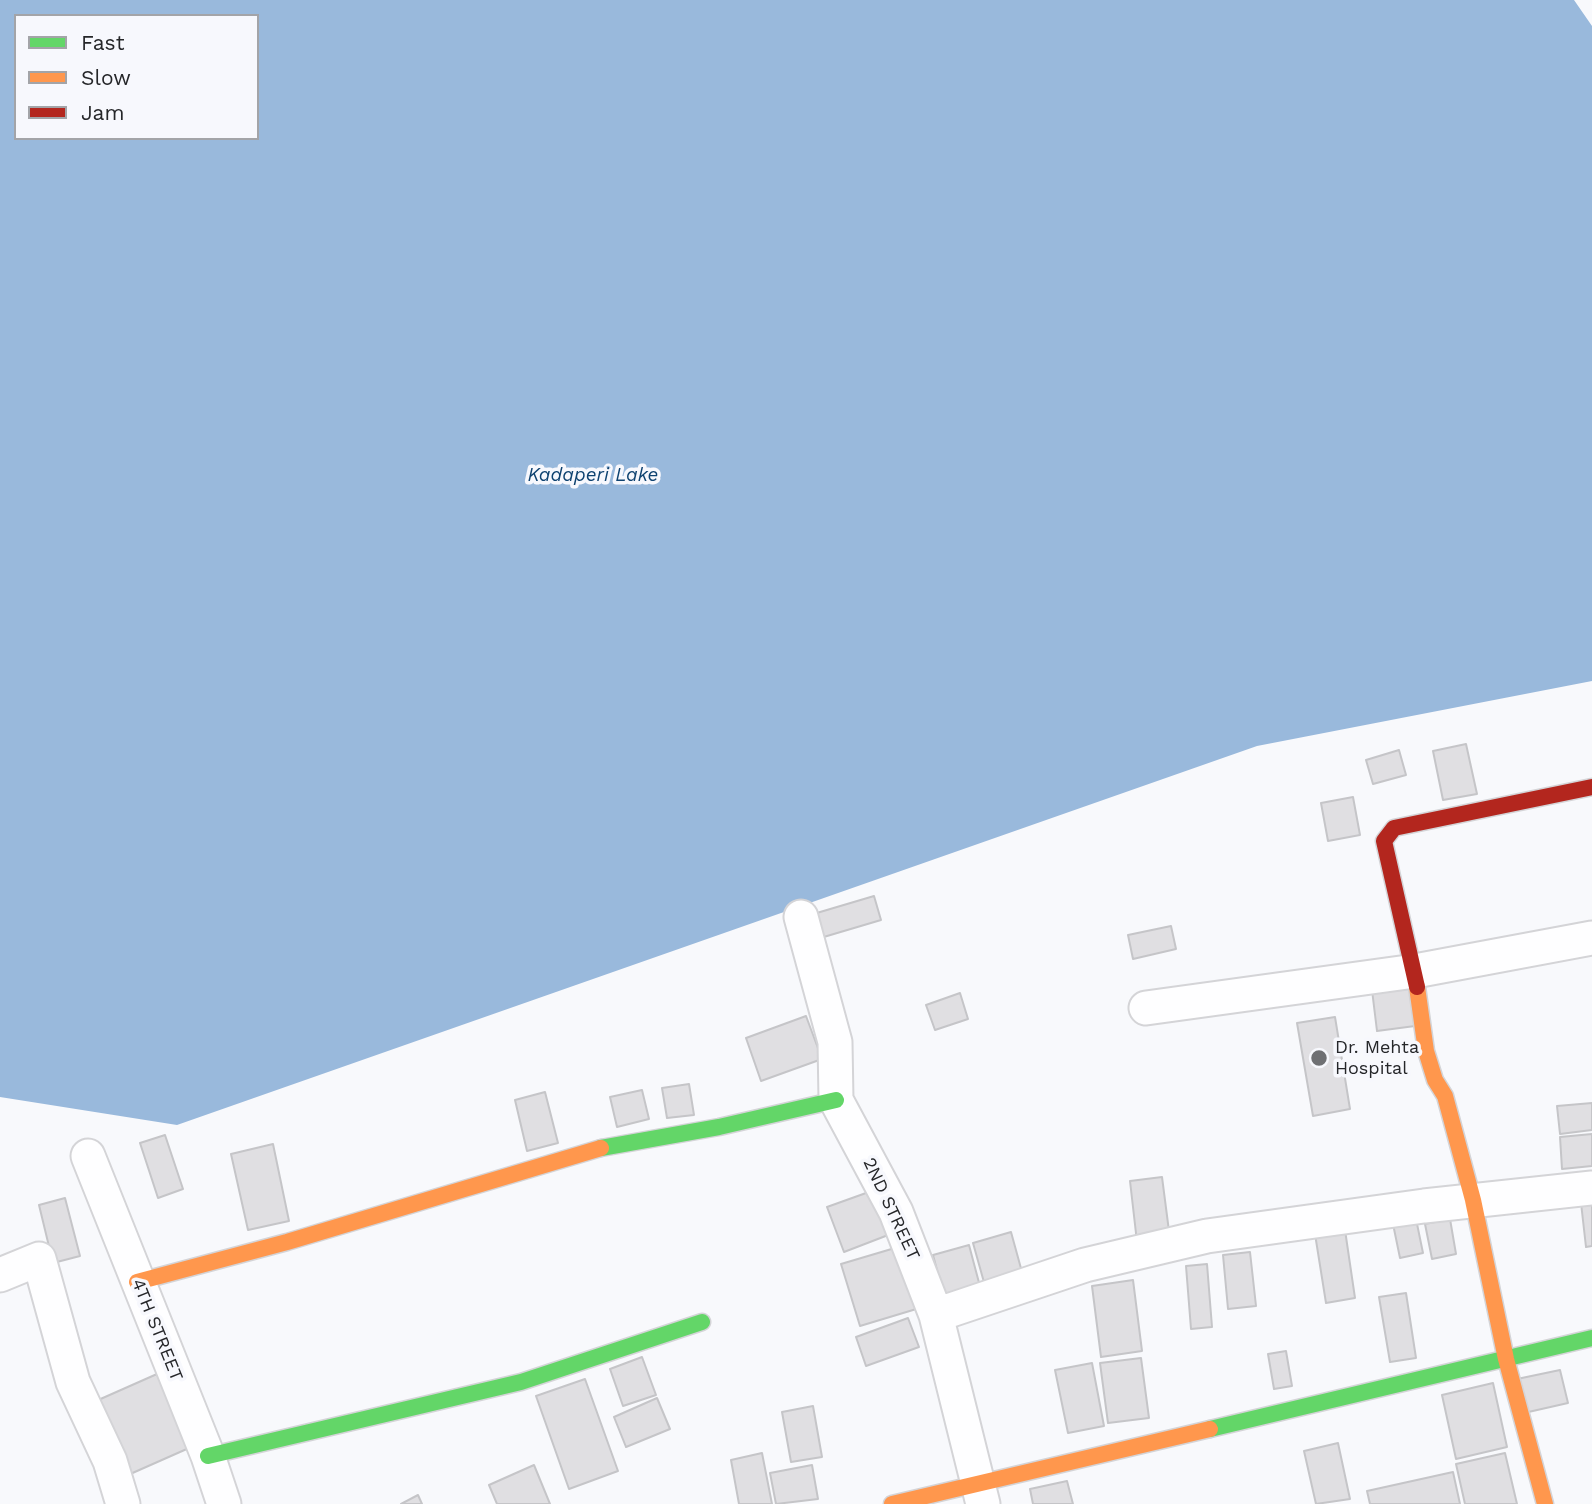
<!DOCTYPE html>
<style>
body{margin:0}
#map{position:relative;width:1592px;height:1504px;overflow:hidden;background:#f8f9fc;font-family:"Work Sans",sans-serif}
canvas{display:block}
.legend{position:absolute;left:14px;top:14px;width:245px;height:126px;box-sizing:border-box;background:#f7f8fd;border:2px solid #a3a4a8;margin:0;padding:9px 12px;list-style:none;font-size:21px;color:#252629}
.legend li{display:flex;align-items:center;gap:14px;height:35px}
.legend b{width:35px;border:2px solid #a3a4a8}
</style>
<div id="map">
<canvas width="1592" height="1504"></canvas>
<ul class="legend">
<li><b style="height:9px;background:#63d668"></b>Fast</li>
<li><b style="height:9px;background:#ff974d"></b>Slow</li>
<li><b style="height:9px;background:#b3261e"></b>Jam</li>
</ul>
</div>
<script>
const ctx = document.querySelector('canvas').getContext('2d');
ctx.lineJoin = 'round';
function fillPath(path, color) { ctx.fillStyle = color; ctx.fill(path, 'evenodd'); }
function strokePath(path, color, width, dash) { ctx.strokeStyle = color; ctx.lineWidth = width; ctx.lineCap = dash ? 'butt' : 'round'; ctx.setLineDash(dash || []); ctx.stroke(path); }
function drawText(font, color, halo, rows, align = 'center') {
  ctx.font = font + ' "Work Sans",sans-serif'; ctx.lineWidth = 7; ctx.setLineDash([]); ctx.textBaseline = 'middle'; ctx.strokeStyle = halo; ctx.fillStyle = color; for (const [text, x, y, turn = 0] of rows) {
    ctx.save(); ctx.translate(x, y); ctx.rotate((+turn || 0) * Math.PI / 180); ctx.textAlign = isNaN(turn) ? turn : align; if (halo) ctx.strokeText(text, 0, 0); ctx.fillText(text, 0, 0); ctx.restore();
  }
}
fillPath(new Path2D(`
 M0,0h1574l18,26v655l-335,65 -1080,379 -177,-28zM16,16h241v122h-241z`), '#99b9dc');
const building = new Path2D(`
 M1466,744l11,50 -34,6 -10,-49z
 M1399,750l7,25 -33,9 -7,-24z
 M1353,797l7,38 -32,6 -7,-38z
 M874,896l7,24 -64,19 -7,-24z
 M1171,926l5,23 -43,10 -5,-24z
 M1410,985l5,41 -38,5 -5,-41z
 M960,993l8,26 -33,11 -9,-25z
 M806,1016l16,43 -61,22 -15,-43z
 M1335,1017l15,92 -37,7 -16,-93z
 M689,1084l5,31 -27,3 -5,-30z
 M642,1090l7,29 -32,8 -7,-30z
 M545,1092l13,51 -31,8 -12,-51z
 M1592,1103v27l-32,4 -3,-28z
 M1592,1134v32l-30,3 -2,-32z
 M165,1135l18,54 -25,9 -18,-55z
 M273,1144l16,77 -41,9 -17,-76z
 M1162,1177l8,62 -33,3 -7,-61z
 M880,1188l16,44 -52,20 -17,-45z
 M1592,1192v54l-6,1 -6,-53z
 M65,1198l15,58 -27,7 -14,-58z
 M1416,1219l7,34 -23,5 -7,-34z
 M1450,1219l6,35 -24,5 -7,-35z
 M1345,1230l10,68 -29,5 -11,-69z
 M1011,1232l14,51 -38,10 -14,-50z
 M905,1245l18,62 -63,19 -19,-62z
 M969,1245l13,49 -36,10 -13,-49z
 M1250,1252l6,54 -28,3 -5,-54z
 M1207,1264l5,63 -21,2 -5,-63z
 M1133,1280l9,71 -41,6 -9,-71z
 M1406,1293l10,65 -26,4 -11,-65z
 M908,1318l11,29 -53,19 -10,-29z
 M1286,1351l6,35 -18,3 -6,-35z
 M642,1357l14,38 -33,11 -13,-37z
 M1141,1358l8,60 -41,5 -8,-60z
 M1092,1363l12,63 -36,7 -13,-63z
 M1560,1370l8,33 -44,10 -7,-34z
 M157,1374l32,74 -61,27 -32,-74z
 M585,1379l33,92 -49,18 -33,-93z
 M1493,1383l14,64 -51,12 -14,-64z
 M657,1398l13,31 -44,18 -12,-30z
 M813,1406l9,51 -31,5 -9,-50z
 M1338,1443l12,56 -34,5 -12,-53z
 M762,1453l10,51h-33l-8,-44z
 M1505,1453l12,51h-52l-9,-40z
 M534,1465l16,39h-53l-8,-19z
 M812,1465l6,34 -42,5 -6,-31z
 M1453,1472l7,32h-90l-3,-13z
 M1067,1481l6,23h-40l-3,-15z
 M418,1495l4,9h-21z`);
fillPath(building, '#e0dfe2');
strokePath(building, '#c5c5c8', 2);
const street = new Path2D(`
 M801,917l34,125 1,58 60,112 40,103 47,189
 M1146,1008l269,-37 177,-33
 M88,1156l120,300 16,48
 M0,1275l39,-16 34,123 37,79 13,43
 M936,1315l149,-50 122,-29 217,-30 168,-18`);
const fast = new Path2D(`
 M601,1148l118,-21 117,-27
 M1210,1429l382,-91
 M208,1456l313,-74 181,-60`);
const slow = new Path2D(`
 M1417,987l9,64 9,29 10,16 28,104 33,159 39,145
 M137,1282l150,-40 314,-94
 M892,1504l318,-75`);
const jam = new Path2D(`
 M1417,987l-33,-146 10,-13 198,-41`);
strokePath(street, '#d4d4d7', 37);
strokePath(fast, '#d4d4d7', 19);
strokePath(slow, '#d4d4d7', 19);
strokePath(jam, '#d4d4d7', 19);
strokePath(street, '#fefeff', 33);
strokePath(fast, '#63d668', 16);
strokePath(slow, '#ff974d', 16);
strokePath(jam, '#b3261e', 16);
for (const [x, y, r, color] of [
 [1319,1058,9,"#6f7073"]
]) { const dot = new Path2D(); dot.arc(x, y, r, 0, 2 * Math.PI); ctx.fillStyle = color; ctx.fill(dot); strokePath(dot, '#f7f8fd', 2.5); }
drawText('18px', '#252629', '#f7f8fd', [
 ["Dr. Mehta",1335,1048],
 ["Hospital",1335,1069]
], 'left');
drawText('18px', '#252629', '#f7f8fd', [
 ["2ND STREET",891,1209,65],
 ["4TH STREET",157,1330,68]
]);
drawText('italic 19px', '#0e4270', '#f7f8fd', [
 ["Kadaperi Lake",593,475]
]);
</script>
